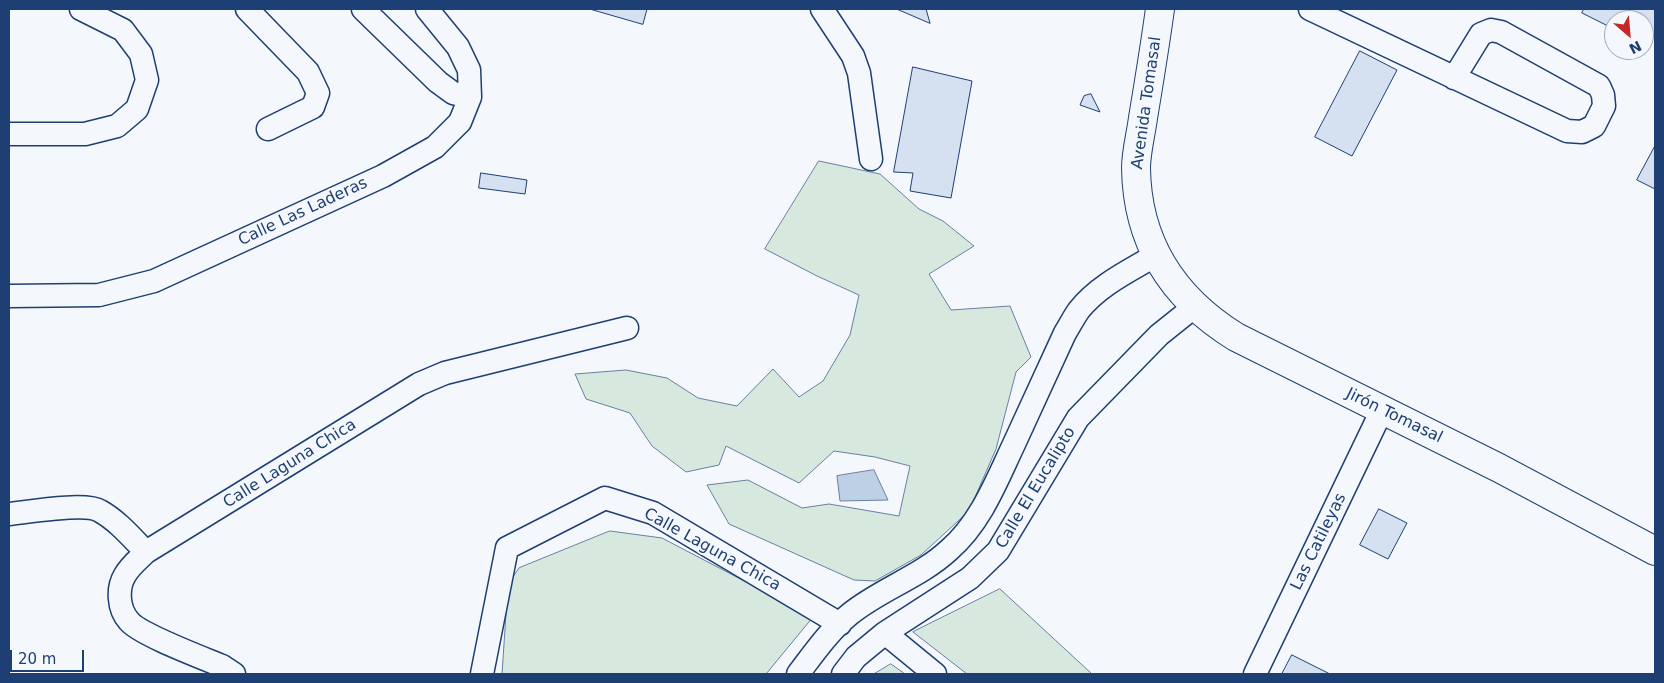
<!DOCTYPE html>
<meta charset="utf-8">
<style>
body{margin:0}
#map{position:relative;width:1664px;height:683px;overflow:hidden;background:#f4f7fb;font-family:"DejaVu Sans",sans-serif}
canvas{display:block}
.frame{position:absolute;inset:0;border:10px solid #1d3f73;pointer-events:none}
.north{position:absolute;left:1604px;top:10px;width:50px;height:50px;box-sizing:border-box;background:#f4f7fb;border:1px solid #9eadc5;border-radius:50%;rotate:153deg;font-size:14px;font-weight:700;line-height:20px;text-align:center;color:#1d3f73}
.north::after{content:'';display:block;margin:auto;width:18px;height:22px;background:#c62828;clip-path:polygon(50% 0,100% 100%,50% 72%,0 100%)}
.scale{position:absolute;left:10px;top:650px;width:74px;height:22px;box-sizing:border-box;border:2px solid #1d3f73;border-top:0;padding-left:6px;font-size:15px;line-height:18px;white-space:nowrap;color:#1d3f73;-webkit-text-stroke:4px #f4f7fb;paint-order:stroke}
</style>
<div id="map">
<canvas width="1664" height="683"></canvas>
<div class="frame"></div>
<div class="north">N</div>
<div class="scale">20 m</div>
</div>
<script>
const ctx = document.querySelector('canvas').getContext('2d');
ctx.lineJoin = 'round';
function fillPath(path, color) { ctx.fillStyle = color; ctx.fill(path, 'evenodd'); }
function strokePath(path, color, width, dash) { ctx.strokeStyle = color; ctx.lineWidth = width; ctx.lineCap = dash ? 'butt' : 'round'; ctx.setLineDash(dash || []); ctx.stroke(path); }
function drawText(font, color, halo, rows, align = 'center') {
  ctx.font = font + ' "DejaVu Sans",sans-serif'; ctx.lineWidth = 4; ctx.setLineDash([]); ctx.textBaseline = 'middle'; ctx.strokeStyle = halo; ctx.fillStyle = color; for (const [text, x, y, turn = 0] of rows) {
    ctx.save(); ctx.translate(x, y); ctx.rotate((+turn || 0) * Math.PI / 180); ctx.textAlign = isNaN(turn) ? turn : align; if (halo) ctx.strokeText(text, 0, 0); ctx.fillText(text, 0, 0); ctx.restore();
  }
}
const green = new Path2D(`
 M819,161l61,13 39,35 24,12 31,25 -45,28 22,36 59,-4 21,51 -15,15 -20,77 -27,62 -48,44 -46,26 -21,-1 -125,-56 -22,-39 41,-5 54,28 27,-4 70,12 11,-50 -35,-9 -41,-6 -35,32 -73,-37 -7,19 -33,7 -34,-26 -22,-33 -44,-14 -11,-25 51,-4 41,8 31,20 39,8 36,-37 26,28 24,-16 27,-46 9,-40 -42,-19 -52,-27z
 M610,531l52,7 151,79 -47,57h-264l6,-90 11,-16z
 M1000,589l92,85h1h-126l-54,-42z
 M891,664l14,10h-31z`);
fillPath(green, '#d7e8df');
strokePath(green, '#687fa3', 1);
const water = new Path2D(`
 M874,470l14,30 -48,1 -3,-25z`);
fillPath(water, '#bed0e5');
strokePath(water, '#687fa3', 1);
const building = new Path2D(`
 M590,9h57l-4,15z
 M897,9h29l4,14z
 M1584,9h71v24l-7,14 -4,-2v-25h-30v9l-32,-16z
 M1360,51l37,19 -45,86 -37,-19z
 M913,67l59,14 -21,117 -41,-7 3,-18 -19,-1z
 M1091,94l9,18 -20,-7 4,-9z
 M1655,146v43l-18,-9z
 M481,173l46,7 -2,14 -46,-6z
 M1379,509l28,14 -19,36 -28,-14z
 M1292,655l38,19h-48z`);
fillPath(building, '#d5e0f0');
strokePath(building, '#1d3f73', 1);
const street = new Path2D(`
 M247,9l61,63 10,21 -5,14 -45,22
 M363,9l75,73 15,11 17,4
 M822,9l31,47 6,17 12,86
 M1310,9l257,122 15,1 12,-6 10,-20 -1,-11 -4,-9 -98,-54 -10,-2 -10,4 -27,44
 M9,134h76l32,-8 20,-17 10,-29 -6,-26 -18,-24 -42,-21
 M9,296l90,-1 55,-14 229,-105 52,-29 25,-25 10,-25 -1,-27 -11,-23 -31,-38
 M9,514c19,-2 77,-12 91,-3 18,10 32,27 46,41
 M885,633l50,41
 M234,674l-12,-8c-19,-8 -83,-32 -93,-45 -11,-12 -12,-33 -4,-46 5,-9 14,-16 21,-23l273,-168 26,-11 182,-45
 M482,674l25,-126 98,-50 48,15 187,111
 M798,674c16,-21 31,-43 52,-60 31,-25 70,-37 99,-64 32,-28 47,-68 65,-106 17,-37 34,-74 51,-111 5,-8 9,-16 14,-23 20,-25 50,-39 77,-55
 M843,674l13,-17 29,-24 85,-55 28,-27 80,-133 81,-83 35,-28
 M1255,674l127,-264`);
const secondary = new Path2D(`
 M1160,9c-5,36 -11,73 -17,109 -2,16 -7,34 -7,50 1,75 37,130 100,169l263,131 156,83`);
strokePath(street, '#1d3f73', 25);
strokePath(secondary, '#1d3f73', 30);
strokePath(street, '#f4f7fb', 22);
strokePath(secondary, '#f4f7fb', 28);
drawText('16px', '#1d3f73', '#f4f7fb', [
 ["Avenida Tomasal",1147,103,-82],
 ["Calle Las Laderas",303,212,-25],
 ["Jirón Tomasal",1394,416,26],
 ["Calle Laguna Chica",290,464,-32],
 ["Calle El Eucalipto",1036,488,-59],
 ["Las Catileyas",1319,542,-64],
 ["Calle Laguna Chica",712,550,29]
]);
</script>
